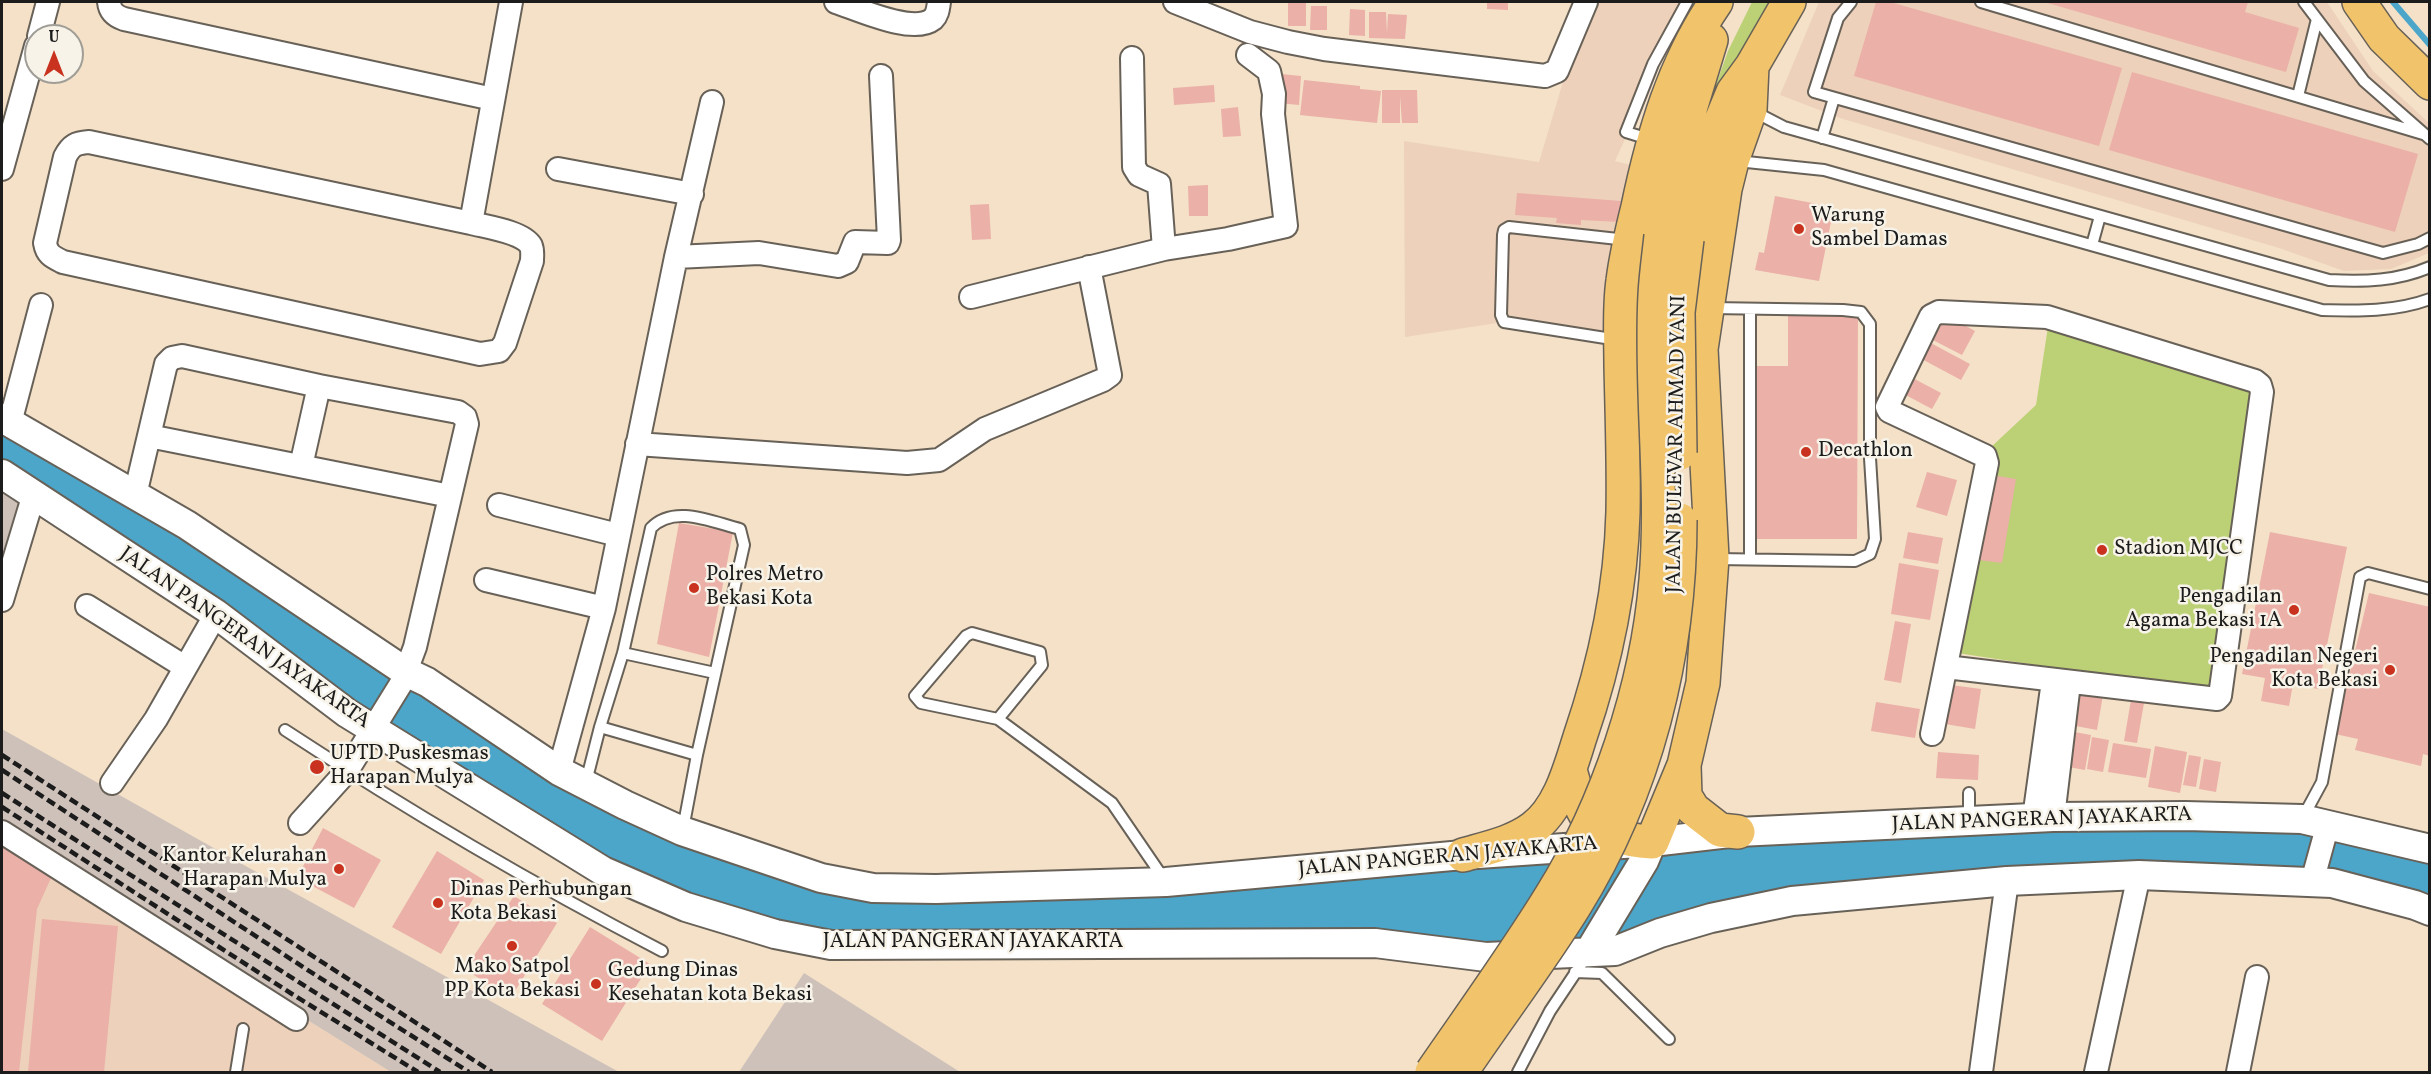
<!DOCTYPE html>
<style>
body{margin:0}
#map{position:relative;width:2431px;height:1074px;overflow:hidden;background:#f4e1c8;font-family:Vollkorn,serif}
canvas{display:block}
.frame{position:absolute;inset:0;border:3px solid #1c1c1c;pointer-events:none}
.north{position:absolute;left:24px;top:24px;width:60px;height:60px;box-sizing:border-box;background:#f7f3e8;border:2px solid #9f9d96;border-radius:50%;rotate:0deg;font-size:16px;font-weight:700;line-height:24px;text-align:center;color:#1c1c1c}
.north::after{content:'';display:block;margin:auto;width:21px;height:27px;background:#c8321e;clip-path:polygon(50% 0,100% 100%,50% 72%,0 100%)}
</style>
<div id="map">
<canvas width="2431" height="1074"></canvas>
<div class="frame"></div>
<div class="north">U</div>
</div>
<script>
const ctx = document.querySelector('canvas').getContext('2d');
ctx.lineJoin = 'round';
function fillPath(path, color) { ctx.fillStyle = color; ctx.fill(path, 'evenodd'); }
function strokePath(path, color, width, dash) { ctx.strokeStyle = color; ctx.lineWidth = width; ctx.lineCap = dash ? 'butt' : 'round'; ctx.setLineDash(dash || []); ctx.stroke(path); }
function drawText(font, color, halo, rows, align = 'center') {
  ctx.font = font + ' Vollkorn,serif'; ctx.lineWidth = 5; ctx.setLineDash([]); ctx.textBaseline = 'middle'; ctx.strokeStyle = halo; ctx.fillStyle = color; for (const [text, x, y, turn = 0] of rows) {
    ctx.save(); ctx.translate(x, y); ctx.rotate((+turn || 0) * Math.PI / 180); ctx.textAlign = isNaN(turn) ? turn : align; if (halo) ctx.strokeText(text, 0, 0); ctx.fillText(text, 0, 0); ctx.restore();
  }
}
fillPath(new Path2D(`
 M1587,2h101l-73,159 31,8 -25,171 -117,-18 -99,15 -1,-196 135,21z
 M1819,2h508l46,69 56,52v130l-38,16 -47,2 -65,-23 -436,-129 -63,-24z
 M2,830l389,242h-389z`), '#edd1ba');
fillPath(new Path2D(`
 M2,474l32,20 -32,106z
 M2,729l249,140 368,203h-228l-389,-242z
 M804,973l156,99h-221z`), '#cec1ba');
fillPath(new Path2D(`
 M1752,2h21l-60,112 -7,-1 22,-62z
 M2049,320l207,67 -47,304 -252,-38 33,-205 46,-43z`), '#bcd175');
fillPath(new Path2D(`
 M2,418l557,353 297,114 1329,-69 244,33v62l-97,-28 -489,12 -228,57 -784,-7 -189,-55 -640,-416z`), '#4ca6ca');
strokePath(new Path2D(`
 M2393,2l37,43`), '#4ca6ca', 6);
fillPath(new Path2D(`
 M1288,2h18v24h-18z
 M1487,2h21v8l-21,-1z
 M1876,2h14l232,66 -23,78 -245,-70z
 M2044,2h204l-3,10 54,16 -13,44z
 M1311,6h16v24h-17z
 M1350,9l15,1v26l-16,-1z
 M1369,12h17l1,21 1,-19 19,1 -2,24 -36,-1z
 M2132,72l286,82 -23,78 -286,-82z
 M1281,74l20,2 -2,29 -21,-2z
 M1304,80l56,6v3l21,2 -4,32 -77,-8z
 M1214,85l1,17 -41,3 -1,-17z
 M1382,90h35l1,33h-16l-2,-27v27h-18z
 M1238,107l3,29 -18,1 -2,-28z
 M1208,185v31h-19l-1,-30z
 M1517,193l104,8 -1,21 -39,-2v5l-25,-2 1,-5 -42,-3z
 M1775,196l59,11 -15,74 -64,-11 4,-18 5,1z
 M989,204l2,35 -19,1 -2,-35z
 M1944,314l31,17 -13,24 -31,-16z
 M1788,316h70l-1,223h-102l1,-173h32z
 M1927,341l43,23 -9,16 -43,-23z
 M1909,376l32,17 -9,16 -32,-17z
 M1927,472l30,8 -10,36 -31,-9z
 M1992,475l24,4 -14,84 -24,-3z
 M679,523l54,9 -24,125 -52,-13z
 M1908,532l35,6 -5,26 -35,-6z
 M2270,532l77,15 -29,142 -25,-5 -4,22 -28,-5 4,-23 -23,-4z
 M1899,563l40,7 -9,50 -39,-6z
 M2369,593l61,14v149l-7,-2 -2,12 -66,-16 3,-11 -23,-5z
 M1895,621l16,3 -10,59 -17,-3z
 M1951,685l30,4 -6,40 -30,-5z
 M2077,691l26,4 -6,35 -27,-5z
 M2131,700l13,3 -7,40 -13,-2z
 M1876,702l44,7 -5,29 -44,-7z
 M2069,731l22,4 -6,35 -22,-4z
 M2092,737l17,3 -6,32 -16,-3z
 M2113,743l38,6 -5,29 -38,-6z
 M2155,746l32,6 -7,41 -32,-6z
 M1938,752l41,3 -1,25 -42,-2z
 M2189,755l12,2 -5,30 -13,-2z
 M2204,759l17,3 -5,30 -17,-3z
 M323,828l58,32 -27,48 -57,-30z
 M2,838l53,31 -18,40 -18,163h-17z
 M437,851l47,29 -43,74 -49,-27z
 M514,896l43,27 -47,76 -45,-30z
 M42,919l76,7 -14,146h-76z
 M590,927l60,37 -48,77 -60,-37z`), '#ebb0a8');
const service = new Path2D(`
 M1851,2l-13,16 -24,74 569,161 35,-9 12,-6
 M1981,2l442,132
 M2304,2l60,79 66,58
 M2298,96l19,-77
 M1753,111l31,16 545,153c36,2 68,1 101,-13
 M1822,138l12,-40
 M1652,140l-26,-8 27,-68 34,-62
 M1737,161l87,9 498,140c36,1 73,2 108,-11
 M2092,245l8,-29
 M1711,308l132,2 18,2 9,12v134l5,81 -5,15 -15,7 -139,-2
 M1750,310v249
 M1618,340l-114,-18 -3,-7 2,-80 1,-5 5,-3 118,13
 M623,653l92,20
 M998,719l44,-54 -2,-13 -68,-19 -6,3 -51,60 6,7 77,16 114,84 52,76
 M600,727l97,28
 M285,730c122,80 248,154 377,221
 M586,782l14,-55 23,-74 28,-125c23,-24 61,-6 89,1l4,16 -47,210 -14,74
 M1969,793v28
 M2302,819l20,-37 38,-205 8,-4 62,16
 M1575,972l27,1 67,66
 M236,1072l7,-43
 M1518,1072l32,-61 36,-54`);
const minor = new Path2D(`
 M109,2c1,10 6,14 15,17l369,80
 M836,2c22,7 77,33 97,17 5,-5 5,-11 6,-17
 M1175,2l75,30 38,10 36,7 221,27 12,-5 29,-69
 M39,36l9,-34
 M1132,58l2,109 5,8 20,9 5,65
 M89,142l382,81c16,4 52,9 60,23 2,5 1,10 1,15l-27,82 -6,8 -19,3 -417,-92c-10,-5 -16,-7 -18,-19l20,-86c6,-12 11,-14 24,-15z
 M2,169l34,-123
 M558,169l134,25
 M471,223l40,-221
 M676,257l83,-4 79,13 9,-4 8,-20 33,1 1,-3 -8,-164
 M971,297l193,-48 64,-10 58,-13 -13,-112 1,-20 -5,-23 -21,-16
 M10,423l31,-118
 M149,436l301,60
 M637,444l270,19 32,-3 46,-31 118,-49 7,-5 -21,-108
 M301,466l18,-80
 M135,495l31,-131 6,-6 10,-2 137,30 139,26 7,5 2,7 -52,223 -13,35 -55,89 -47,52
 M499,505l119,30
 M486,580l118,28
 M2,600l32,-106
 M87,606l98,61
 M1932,734l55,-271 -2,-7 -96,-45 -2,-4 44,-91 8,-4 108,5 208,64 5,4 2,7 -42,304 -3,3 -271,-32
 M559,771l45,-163 72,-351 36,-155
 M112,783l44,-64 60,-105
 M2053,817l16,-134
 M2034,818l19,-137
 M2,832l294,187
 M2312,882l16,-58
 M1981,1072l26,-191
 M2096,1072l43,-197
 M2238,1072l19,-95`);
const tertiary = new Path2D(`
 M2,418l185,107 219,147 21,10 132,89 66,34 57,26 139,47 52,10 63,1 230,-7 297,-27 189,-13 86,-10 315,-15 132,-1 117,3 128,30
 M2,474l214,140 131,99 256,158 83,36 89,27 56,11 544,-2 111,14 129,-6 45,-18 51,-15 81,-17 215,-20 132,-6 193,8 83,22 15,6
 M1589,952l55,-91 8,-19`);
const primary = new Path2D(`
 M2359,2l25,36 46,45
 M1661,236l30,-130 20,-66
 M1687,239l24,-94 22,-53 19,-26 37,-64
 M1684,765l1,31 8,13 27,21 18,2
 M1570,770c4,13 7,28 13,40 11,24 46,31 69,32l32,-77 19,-82 9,-125 -11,-209 24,-160 7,-28 18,-51 2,-44
 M1463,855c24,-7 50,-12 70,-27 27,-20 37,-60 47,-91 25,-73 41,-148 43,-225 1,-49 -1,-98 -2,-147 0,-27 -2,-57 2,-84 3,-25 9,-50 15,-74 15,-72 36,-144 78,-205`);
strokePath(service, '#686158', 14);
strokePath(minor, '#686158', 26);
strokePath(tertiary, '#686158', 32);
strokePath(primary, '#686158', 36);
strokePath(service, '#fff', 10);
strokePath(minor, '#fff', 22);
strokePath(tertiary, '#fff', 28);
strokePath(primary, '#f1c36a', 33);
strokePath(new Path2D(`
 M2,755l490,317
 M2,770l304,199 163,103
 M2,793l438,279
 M2,807l290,187 126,78`), '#1c1c1c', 4.5, [9, 4.5]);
const primaryBridge = new Path2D(`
 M1680,453l-2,-141 9,-73
 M1432,1072c40,-58 82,-116 119,-176 57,-92 96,-209 105,-316 8,-95 -6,-190 -1,-285 1,-20 4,-40 6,-59
 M1461,1072c37,-55 78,-109 113,-165 72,-116 106,-252 106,-387`);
strokePath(primaryBridge, '#686158', 36, []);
strokePath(primaryBridge, '#f1c36a', 33);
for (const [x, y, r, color] of [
 [1799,229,6,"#c8321e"],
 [1806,452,6,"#c8321e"],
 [2102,550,6,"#c8321e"],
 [694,588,6,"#c8321e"],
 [2294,610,6,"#c8321e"],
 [2390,670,6,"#c8321e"],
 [317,767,8,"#c8321e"],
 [339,869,6,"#c8321e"],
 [438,903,6,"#c8321e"],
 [512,946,6,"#c8321e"],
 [596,984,6,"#c8321e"]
]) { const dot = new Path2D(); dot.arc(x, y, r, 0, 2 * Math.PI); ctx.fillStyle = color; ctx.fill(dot); strokePath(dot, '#f7f3e8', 2); }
drawText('21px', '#1c1c1c', '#f7f3e8', [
 ["Warung",1811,217],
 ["Sambel Damas",1811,241],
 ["Decathlon",1818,452],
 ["Stadion MJCC",2114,550],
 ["Polres Metro",706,576],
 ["Bekasi Kota",706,600],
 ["Pengadilan",2282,598,"right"],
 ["Agama Bekasi 1A",2282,622,"right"],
 ["Pengadilan Negeri",2378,658,"right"],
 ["Kota Bekasi",2378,682,"right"],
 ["UPTD Puskesmas",330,755],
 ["Harapan Mulya",330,779],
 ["Kantor Kelurahan",327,857,"right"],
 ["Harapan Mulya",327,881,"right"],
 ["Dinas Perhubungan",450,891],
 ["Kota Bekasi",450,915],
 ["Mako Satpol",512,968,"center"],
 ["PP Kota Bekasi",512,992,"center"],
 ["Gedung Dinas",608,972],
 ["Kesehatan kota Bekasi",608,996]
], 'left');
drawText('21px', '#1c1c1c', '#f7f3e8', [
 ["JALAN BULEVAR AHMAD YANI",1678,444,-89],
 ["JALAN PANGERAN JAYAKARTA",244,639,35],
 ["JALAN PANGERAN JAYAKARTA",2042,821,-2],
 ["JALAN PANGERAN JAYAKARTA",1448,858,-5],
 ["JALAN PANGERAN JAYAKARTA",973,943]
]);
</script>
